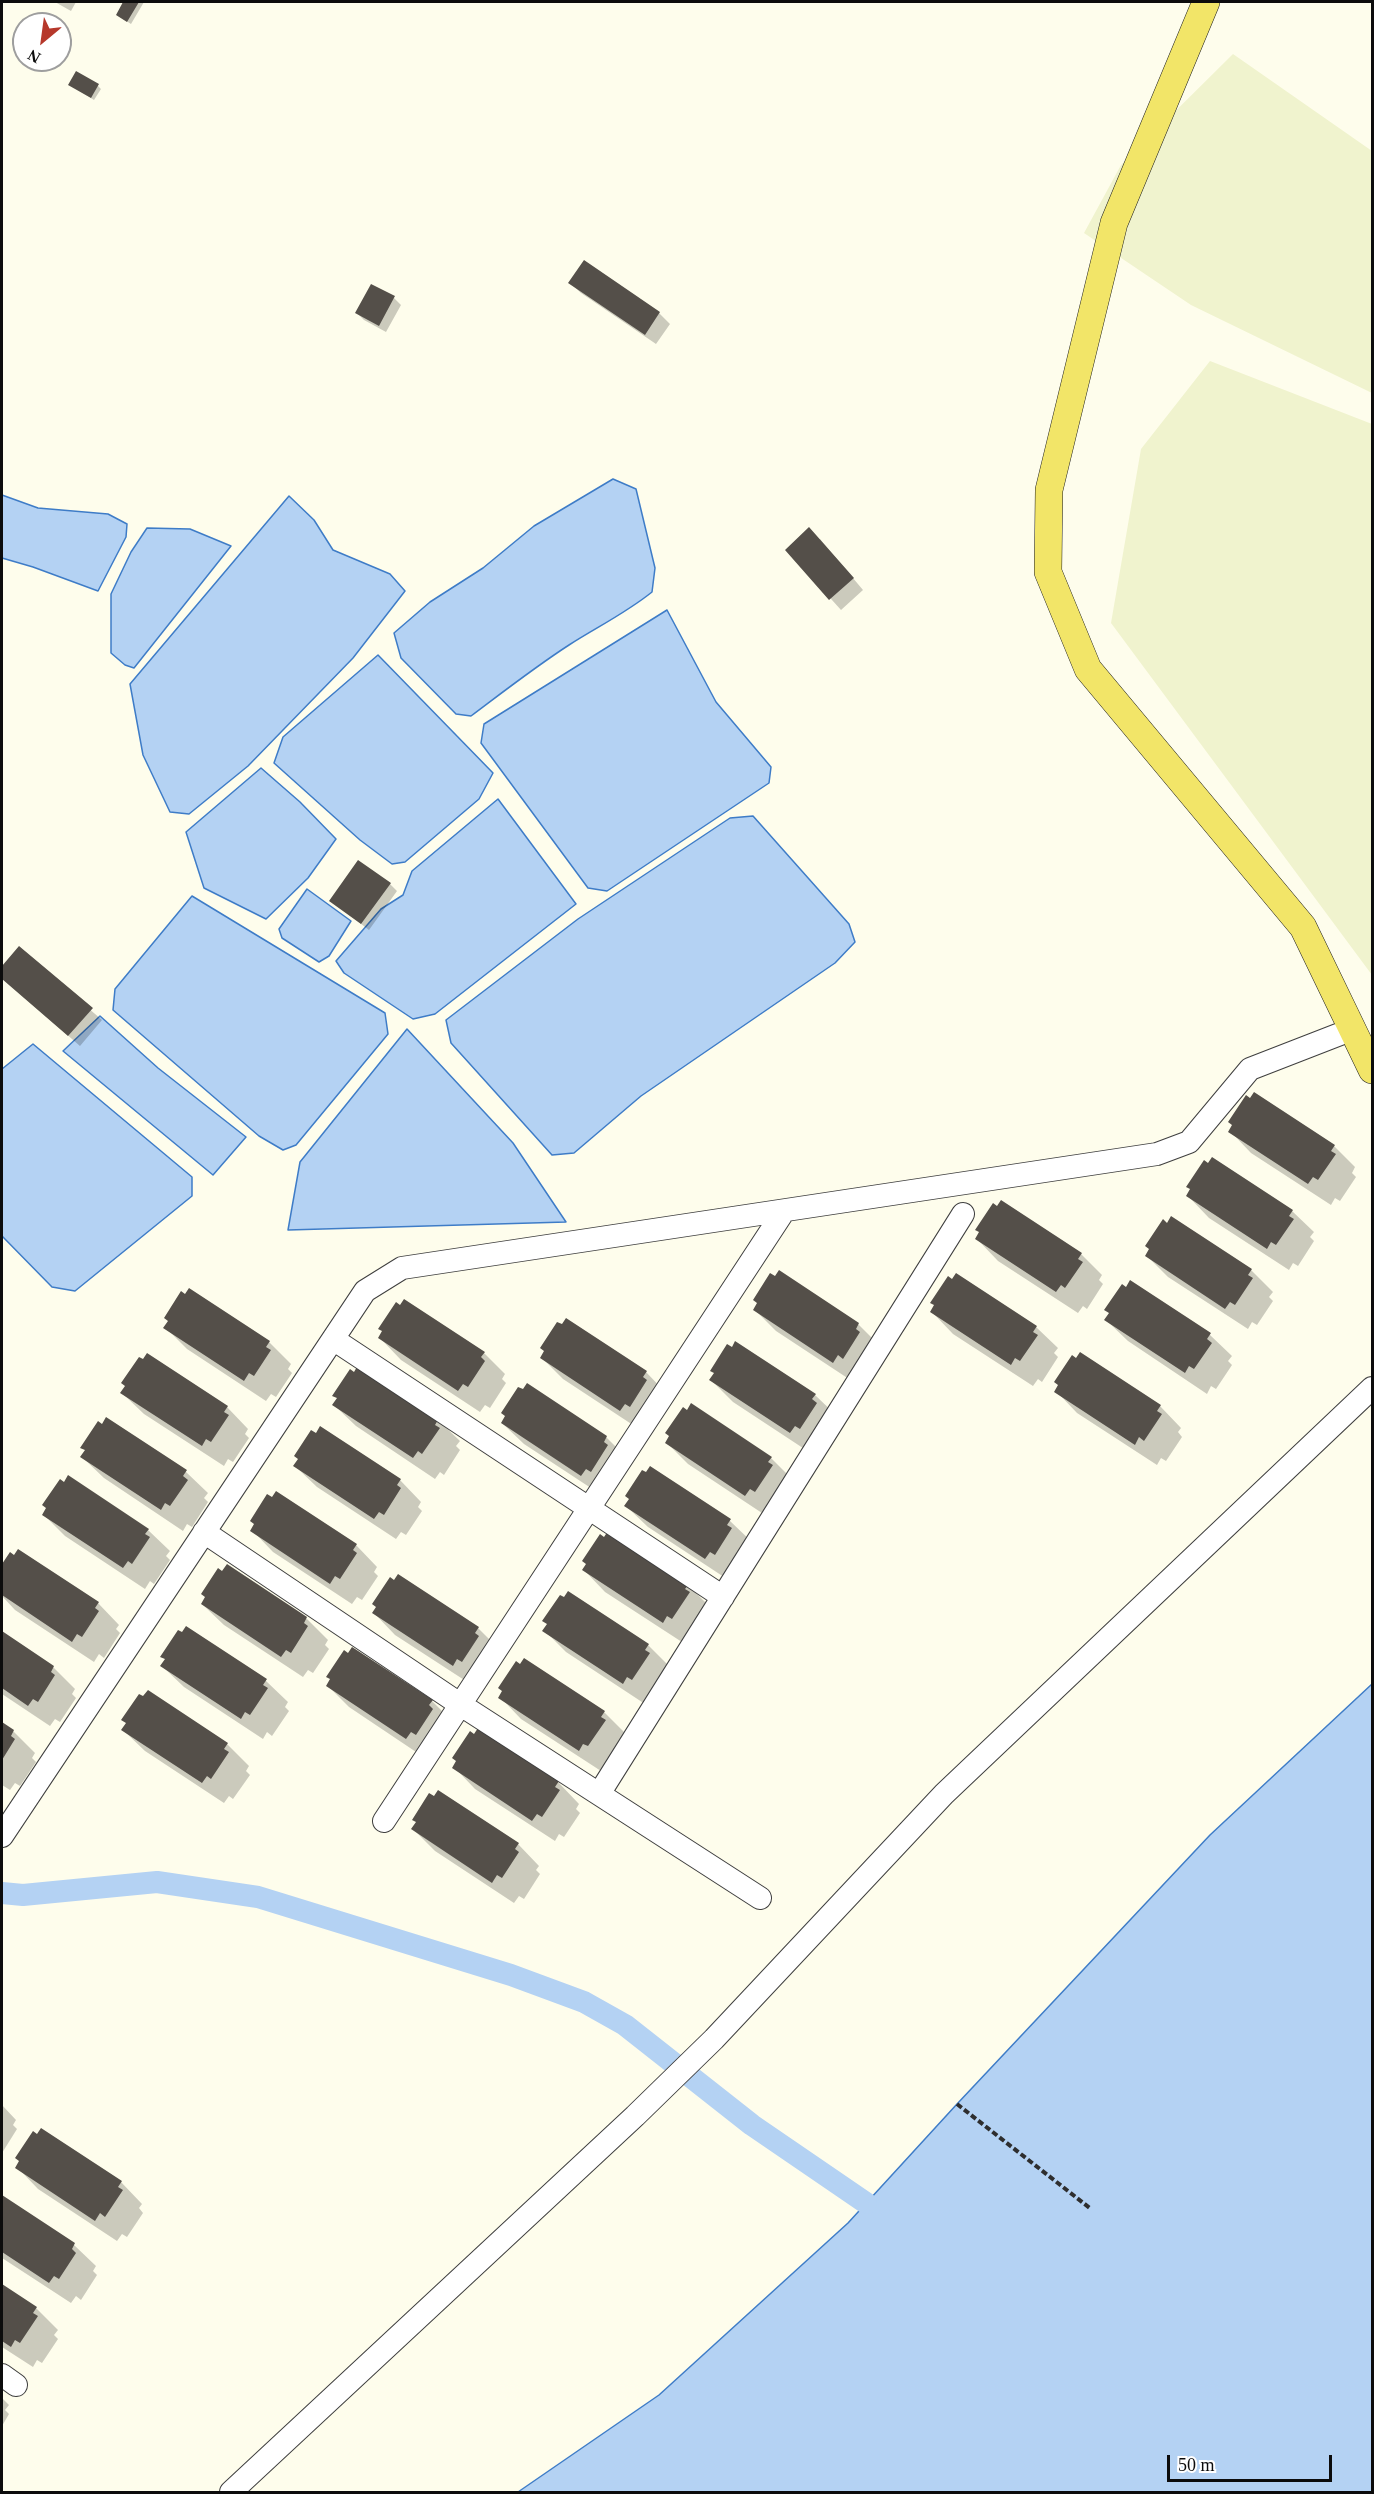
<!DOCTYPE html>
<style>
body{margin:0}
#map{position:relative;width:1374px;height:2494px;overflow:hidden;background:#fefdec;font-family:Georgia,serif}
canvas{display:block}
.frame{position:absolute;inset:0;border:3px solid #0c0c0c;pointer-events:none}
.north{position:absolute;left:12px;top:12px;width:60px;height:60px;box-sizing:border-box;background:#fff;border:2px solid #9e9e9e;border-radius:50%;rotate:209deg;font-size:16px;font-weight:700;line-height:24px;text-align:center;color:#0c0c0c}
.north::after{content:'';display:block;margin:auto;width:21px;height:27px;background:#b6382b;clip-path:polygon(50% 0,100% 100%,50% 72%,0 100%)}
.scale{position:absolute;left:1167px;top:2455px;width:165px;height:27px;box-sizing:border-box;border:3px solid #0c0c0c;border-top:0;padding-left:8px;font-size:18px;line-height:21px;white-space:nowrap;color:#0c0c0c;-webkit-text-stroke:4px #fff;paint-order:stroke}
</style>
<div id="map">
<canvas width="1374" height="2494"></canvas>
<div class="frame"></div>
<div class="north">N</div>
<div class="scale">50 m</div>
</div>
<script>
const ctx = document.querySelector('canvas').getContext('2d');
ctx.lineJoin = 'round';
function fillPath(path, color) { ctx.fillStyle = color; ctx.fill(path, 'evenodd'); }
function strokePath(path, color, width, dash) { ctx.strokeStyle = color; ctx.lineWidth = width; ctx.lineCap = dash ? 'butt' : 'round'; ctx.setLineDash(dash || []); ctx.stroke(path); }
fillPath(new Path2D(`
 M1233,54l139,97v242l-181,-88 -107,-72 37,-68z
 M1210,361l162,63v551l-261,-352 30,-174z`), '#f0f3ce');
const water = new Path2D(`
 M613,479l23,10 19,79 -3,24c-26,21 -55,35 -83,53 -34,22 -66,47 -98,71l-15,-2 -55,-56 -7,-25 36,-31 53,-34 51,-42z
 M2,495l36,13 70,6 19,10 -1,13 -28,54 -65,-24 -31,-9z
 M289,496l25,24 19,30 57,24 15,17 -52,67 -105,108 -59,48 -19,-2 -27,-57 -13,-71z
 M147,528l43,1 41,17 -97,122 -9,-3 -14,-12v-59l20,-42z
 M667,610l49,92 55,65 -2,16 -162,108 -19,-3 -107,-145 3,-19z
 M378,655l115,118 -14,26 -74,63 -13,2 -32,-24 -86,-77 9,-26z
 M261,768l39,34 36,37 -28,39 -42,41 -62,-31 -18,-56z
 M498,799l78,105 -141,110 -22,5 -69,-46 -8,-12 45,-52 22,-14 9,-24z
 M753,816l96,108 6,18 -20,21 -194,133 -67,57 -22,2 -101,-112 -5,-23 132,-101 152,-101z
 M307,889l44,32 -22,35 -10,6 -37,-24 -3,-9z
 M192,896l193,117 3,21 -92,111 -13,5 -24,-14 -146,-126 2,-21z
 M100,1016l58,52 88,69 -33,38 -150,-124z
 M407,1029l106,114 53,79 -278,8 12,-68z
 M33,1044l159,133v19l-117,95 -23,-4 -50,-51v-167z
 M1372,1684v808h-854l141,-97 189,-172 109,-119 253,-269z`);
fillPath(water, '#b4d2f3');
strokePath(water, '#3e7cc7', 1.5);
fillPath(new Path2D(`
 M55,2h21l-5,9z
 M125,2h19l-13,22 -14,-9z
 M70,85l28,1 3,3 -7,11z
 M570,283l89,30 11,11 -14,20 -75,-51z
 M394,298l7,7 -15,27 -22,-12 -7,-7z
 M820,539l43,51 -22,20 -54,-60z
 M390,884l7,7 -28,39 -38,-29z
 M19,948l83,72 -22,26 -78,-68v-10z
 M1230,1131l104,15 21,21 -3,6 4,4 -16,24 -5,-3 -4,7 -80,-52z
 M1188,1196l104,15 22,21 -4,5 4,4 -16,25 -5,-3 -4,7 -80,-52z
 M1172,1218l79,52 22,22 -4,5 4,4 -16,24 -5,-3 -4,7 -80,-52 -21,-21z
 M977,1239l104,15 21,21 -3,5 4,4 -16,25 -4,-3 -5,7 -80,-52z
 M779,1272l79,52 22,22 -25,37 -79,-52 -22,-22z
 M1131,1282l79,53 22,21 -4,5 4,4 -16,24 -5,-3 -4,8 -79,-53 -22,-21z
 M190,1290l79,52 22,22 -3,5 4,4 -16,24 -5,-3 -5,7 -79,-52 -22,-22z
 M932,1312l104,15 22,21 -4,5 4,4 -16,25 -4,-3 -5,7 -80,-52z
 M380,1338l104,15 21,21 -3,5 4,4 -16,25 -5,-3 -5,7 -79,-52z
 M736,1343l79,52 22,21 -25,38 -79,-52 -22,-22z
 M542,1358l104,14 21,22 -25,37 -79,-52z
 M527,1385l79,52 22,22 -25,37 -79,-52 -22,-21z
 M1056,1391l104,15 21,22 -3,4 4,5 -16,24 -5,-3 -4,7 -80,-52z
 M122,1393l105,14 21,22 -3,5 4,4 -16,24 -5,-3 -4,7 -80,-52z
 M334,1395l104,25 22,21 -4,5 4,4 -16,25 -4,-3 -5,7 -79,-53 -22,-21 4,-6z
 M107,1420l79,52 22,21 -4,5 4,4 -16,25 -5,-3 -4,7 -79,-53 -22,-21 4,-6 -4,-4z
 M667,1443l104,15 21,21 -24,38 -80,-53z
 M295,1466l105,14 21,22 -3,5 4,4 -16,24 -5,-3 -5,7 -79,-52z
 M651,1468l79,53 22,21 -25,37 -79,-52 -22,-21z
 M48,1509l100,21 22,21 -4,5 4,4 -16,24 -4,-3 -5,8 -80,-53 -21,-21z
 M252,1530l104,15 21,22 -3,5 4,4 -16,24 -5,-3 -5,7 -79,-52z
 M10,1554l88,49 21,22 -3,4 4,4 -16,25 -5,-4 -5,8 -79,-52 -13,-14v-29z
 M227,1566l79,52 22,22 -3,5 4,4 -16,24 -5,-3 -5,7 -79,-52 -22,-21z
 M584,1570l104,15 21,21 -24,38 -80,-52z
 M374,1613l104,15 21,21 -24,38 -80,-52z
 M187,1628l79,53 22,21 -3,5 4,4 -17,25 -5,-4 -4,7 -79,-52 -22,-21 4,-6 -4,-4z
 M544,1630l104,15 22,22 -25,37 -79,-52z
 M2,1633l51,34 22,22 -3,5 4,4 -16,24 -5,-3 -5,7 -48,-32z
 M332,1680l100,21 21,21 -25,38 -79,-53 -21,-21z
 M148,1692l79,52 22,22 -3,5 4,4 -17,24 -4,-3 -5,7 -79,-52 -22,-21z
 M500,1697l104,15 22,22 -25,37 -80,-52z
 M2,1724l11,7 22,22 -3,5 4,4 -16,24 -5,-3 -5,7 -8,-5z
 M474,1736l84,46 21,22 -3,5 4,4 -16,24 -5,-3 -4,7 -80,-52 -21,-22z
 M413,1829l105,15 21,22 -3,4 4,4 -16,25 -5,-3 -5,7 -79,-52z
 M2,2105l14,15 -3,5 4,4 -15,24z
 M17,2167l104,15 21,22 -3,4 4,5 -16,24 -5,-3 -5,7 -79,-52z
 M2,2197l72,48 22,21 -3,5 4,4 -16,25 -5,-4 -5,7 -69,-45z
 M2,2286l34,22 22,22 -4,5 4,4 -16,24 -5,-3 -4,7 -31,-20z
 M2,2398l7,7 -4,5 4,4 -7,12z`), '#0003');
strokePath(new Path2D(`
 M2,1893l21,2 134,-13 101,15 253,78 73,27 41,23 127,100 114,78`), '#b4d2f3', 22);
fillPath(new Path2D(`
 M123,2h16l-12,20 -11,-7z
 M76,71l23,13 -8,14 -23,-13z
 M584,260l76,52 -15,23 -77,-52z
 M371,284l24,12 -16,30 -24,-13z
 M809,527l45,51 -25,22 -44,-50z
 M358,860l33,23 -30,41 -32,-23z
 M19,946l74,62 -25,28 -66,-57v-13z
 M1254,1092l81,53 -4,6 5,3 -18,26 -5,-3 -5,7 -80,-52 4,-7 -4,-3 18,-27 4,3z
 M1212,1157l81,53 -4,6 5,3 -18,26 -5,-3 -4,7 -81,-53 4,-7 -4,-2 18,-27 4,3z
 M1001,1200l81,53 -4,6 5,3 -18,26 -4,-3 -5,7 -81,-53 4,-7 -4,-2 18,-27 4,3z
 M1171,1216l81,53 -4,6 5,3 -18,27 -5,-3 -5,7 -80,-53 4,-7 -4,-3 18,-27 4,4z
 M779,1270l80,53 -3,6 4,3 -17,27 -5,-4 -5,8 -80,-53 4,-7 -4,-3 17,-27 5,3z
 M956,1273l81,53 -4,6 5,3 -18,26 -5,-3 -4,7 -81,-53 4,-7 -4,-2 18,-27 4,3z
 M1130,1280l81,53 -4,6 5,4 -18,26 -5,-3 -4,7 -81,-53 5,-7 -5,-3 18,-26 4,3z
 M189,1288l81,53 -4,6 5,3 -17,26 -5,-3 -5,8 -81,-53 5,-7 -4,-3 17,-27 4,3z
 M404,1299l81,53 -4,5 4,4 -17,26 -5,-3 -5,7 -80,-53 4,-7 -4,-2 18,-27 4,3z
 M566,1318l81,53 -4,6 4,3 -17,27 -5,-3 -5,7 -80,-53 4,-7 -4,-3 17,-26 5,2z
 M735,1341l81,53 -4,5 5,4 -17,26 -5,-3 -5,7 -81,-53 5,-7 -4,-2 17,-27 5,3z
 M1080,1352l81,53 -4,6 5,3 -18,27 -5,-4 -4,8 -81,-53 4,-7 -4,-3 18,-27 4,3z
 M147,1353l81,53 -4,6 5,3 -18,27 -5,-3 -4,7 -82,-53 5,-7 -4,-3 18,-26 4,2z
 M358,1365l81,53 -4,7 5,3 -18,26 -4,-3 -5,7 -81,-53 5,-7 -5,-2 18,-27 4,3z
 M527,1383l80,53 -3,6 4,3 -17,27 -5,-3 -5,7 -80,-53 4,-7 -4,-3 17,-26 5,2z
 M691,1403l81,54 -4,5 5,3 -18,27 -5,-3 -5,7 -80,-53 4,-7 -4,-3 18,-26 4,3z
 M106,1417l81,53 -4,6 5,4 -18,26 -5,-3 -4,7 -81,-53 5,-7 -5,-2 18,-27 4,3z
 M320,1426l81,53 -4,6 4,3 -17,27 -5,-3 -5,7 -81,-53 5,-7 -4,-3 17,-26 5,3z
 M650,1466l81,53 -4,6 5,3 -17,27 -5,-3 -5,7 -81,-53 5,-7 -4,-3 17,-26 4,2z
 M68,1475l81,54 -4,5 5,3 -18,27 -4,-3 -5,7 -81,-53 4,-7 -4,-3 18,-26 4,3z
 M276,1491l81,53 -4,6 4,3 -17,26 -5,-3 -5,8 -80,-53 4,-7 -4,-3 17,-27 5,3z
 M608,1531l81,53 -4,5 5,3 -18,27 -5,-3 -4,7 -81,-53 4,-6 -4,-3 18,-27 4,3z
 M18,1549l81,53 -4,6 4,3 -17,26 -5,-3 -5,8 -70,-47v-31l8,-12 4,3z
 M227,1564l80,53 -3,6 4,3 -17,27 -5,-3 -5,7 -80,-53 4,-7 -4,-3 17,-26 4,3z
 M398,1574l81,53 -4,6 4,3 -17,26 -5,-3 -4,7 -81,-53 4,-6 -4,-3 18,-27 4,3z
 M568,1591l81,53 -4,6 5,3 -18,27 -5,-3 -4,7 -81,-53 5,-7 -5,-3 18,-26 4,2z
 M186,1626l81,53 -4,6 5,3 -18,27 -5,-3 -4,7 -81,-53 5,-7 -5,-2 18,-27 4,2z
 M2,1631l52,35 -3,6 4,3 -17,27 -5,-3 -5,7 -26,-18z
 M352,1647l81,53 -4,5 4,4 -17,26 -5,-3 -5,7 -80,-53 4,-7 -4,-2 18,-27 4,3z
 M524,1658l81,53 -4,6 5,3 -18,26 -5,-2 -4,7 -81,-53 4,-7 -4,-3 18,-27 4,3z
 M148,1690l80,53 -4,6 5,3 -18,27 -4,-3 -5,7 -81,-53 5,-7 -5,-3 18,-26 4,2z
 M2,1722l12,8 -3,6 4,3 -13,21z
 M478,1728l81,53 -4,6 5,3 -18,27 -5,-3 -5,7 -80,-53 4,-7 -4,-3 18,-27 4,3z
 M438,1790l81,53 -4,6 4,3 -17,26 -5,-3 -5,8 -81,-54 5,-7 -4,-2 17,-27 5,3z
 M41,2128l81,53 -4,6 5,3 -18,27 -5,-4 -5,8 -80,-53 4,-7 -4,-3 18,-27 4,3z
 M2,2195l73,48 -3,6 4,4 -17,26 -5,-3 -5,7 -47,-31z
 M2,2284l35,23 -4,6 5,3 -18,27 -5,-3 -4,7 -9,-6z`), '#544f49');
const minor = new Path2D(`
 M333,1339l390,258
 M204,1532l257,173 299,193
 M599,1794l364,-580
 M384,1821l400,-610
 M2,1836l363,-545 37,-23 755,-114 32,-12 61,-73 103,-40
 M2,2375l14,10
 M231,2492l404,-376 79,-77 230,-245 428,-406`);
const major = new Path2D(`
 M1206,2l-92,221 -65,267 -1,82 40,97 215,258 69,143`);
strokePath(minor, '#3f3f3f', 24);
strokePath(major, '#1d1d1d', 28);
strokePath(new Path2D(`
 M957,2104l134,105`), '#2e2e2e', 4, [6, 3]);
strokePath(minor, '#fff', 22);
strokePath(major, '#f2e568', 27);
</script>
